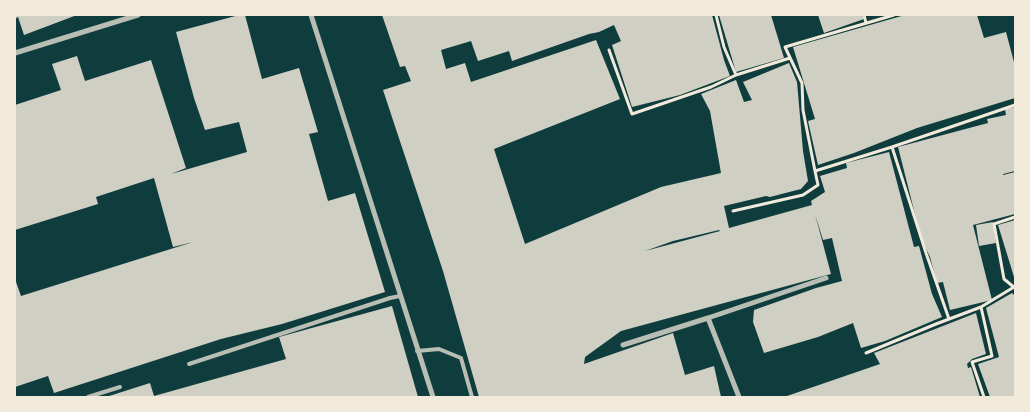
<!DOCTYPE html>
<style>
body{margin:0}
#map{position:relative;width:1030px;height:412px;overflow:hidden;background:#0f3d3e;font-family:"PT Serif",serif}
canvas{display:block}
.frame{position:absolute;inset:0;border:16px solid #f1e9da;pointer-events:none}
</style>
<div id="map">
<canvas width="1030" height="412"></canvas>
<div class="frame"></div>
</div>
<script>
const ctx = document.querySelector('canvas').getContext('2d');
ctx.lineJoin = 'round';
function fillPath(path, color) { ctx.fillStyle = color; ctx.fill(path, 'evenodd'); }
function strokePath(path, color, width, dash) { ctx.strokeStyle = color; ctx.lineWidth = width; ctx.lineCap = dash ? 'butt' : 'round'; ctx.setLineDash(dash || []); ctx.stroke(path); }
fillPath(new Path2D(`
 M15,15h62l-53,20 -6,-18 -3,2z
 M239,15h6l17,64 37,-11 19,64 -9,2 19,67 27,-8 30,99 -103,32 -61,15 -167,54 -6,-17 -33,11v-108l6,17 172,-54 -20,5 -19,-69 -58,19 2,7 -83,26v-125l46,-15 -9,-26 25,-8 8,25 66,-21 35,108 -15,6 76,-22 -8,-30 -34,8 -11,-32 -18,-66z
 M382,15h330l12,45 6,16 -50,19 -48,12 -20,-62 9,-4 -7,-16 -15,7 -10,2 -77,27 -3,-10 -31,10 -7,-20 -30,9 5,19 19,-6 6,19 125,-42 24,59 -126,50 31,95 136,-57 60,-14 -11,-62 -9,-17 35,-14 8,22 8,-2 -9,-18 46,-19 8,19 6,69 5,30 -7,8 -31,8 -4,-1 -42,10 5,22 83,-23 -1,-4 14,-9 -5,-16 27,-8 -1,-5 43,-11 25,95 5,-1 13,48 10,23 -57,24 -24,7 -8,-25 -35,14 -54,16 -11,-31 1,-12 62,-22 26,-7 -10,-43 -9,2 -8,-26 16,60 -210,57 -36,26 -1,7 89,-31 12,42 29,-9 7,31h-242l-36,-126 -60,-181 28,-9 -6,-15 -5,1zM719,230l1,1 -75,20 28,-10z
 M719,15h52l13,43 -48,14z
 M818,15h44l2,4 -40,14z
 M905,15h72l7,23 22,-6 9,34v32l-98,30 -63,25 -36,12 -10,-44 7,-2 -22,-72z
 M1015,107v64l-12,3v1l12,-3v42l-42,11 19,75 -42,10 -7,-28 -6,1 -7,-26 -9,-19 -23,-91 90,-24 -1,-4 19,-4 -1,-6z
 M1015,220v60l-17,-55z
 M993,222l3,21 -17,3 -3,-21z
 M1012,293l3,3v101h-25l-12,-33 21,-7 -13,-49z
 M392,306l26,91h-312l44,-14 4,13 132,-37 -7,-22z
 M976,313l10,41 -14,5 -5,5 1,4 3,-1 9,30h-196l96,-33 -6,-11z`), '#cfcfc3');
strokePath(new Path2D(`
 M716,15l8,32 12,28
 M864,15l2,8
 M609,50l23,64 79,-27 25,-12 54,-17
 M892,147l-77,24 -12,-61 -1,-27 -17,-36 109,-32
 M733,211l70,-16 15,-10 -3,-14
 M1015,288l-11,-9 -10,-55 21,-7
 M981,307l11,49 -20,6 12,35
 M949,319l-23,-66 -34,-106 123,-42
 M866,353l70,-29 45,-17 33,-20`), '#f1e9da', 3);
strokePath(new Path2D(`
 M417,351l22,-2 22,9 11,39
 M189,364l201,-66 10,-2
 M88,397l32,-10`), '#b8beb3', 4);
strokePath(new Path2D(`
 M311,15l122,382
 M15,53l123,-38
 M623,345l85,-27
 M739,397l-31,-79 118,-40`), '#b8beb3', 5);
</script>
